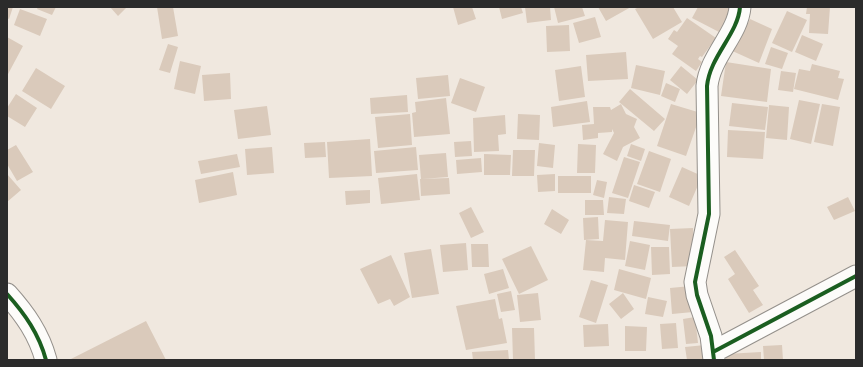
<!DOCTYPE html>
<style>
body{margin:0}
#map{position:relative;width:863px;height:367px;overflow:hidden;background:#f0e8df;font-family:"IM FELL French Canon",serif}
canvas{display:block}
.frame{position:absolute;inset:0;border:8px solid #2b2b2b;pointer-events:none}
</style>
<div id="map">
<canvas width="863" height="367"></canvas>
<div class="frame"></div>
</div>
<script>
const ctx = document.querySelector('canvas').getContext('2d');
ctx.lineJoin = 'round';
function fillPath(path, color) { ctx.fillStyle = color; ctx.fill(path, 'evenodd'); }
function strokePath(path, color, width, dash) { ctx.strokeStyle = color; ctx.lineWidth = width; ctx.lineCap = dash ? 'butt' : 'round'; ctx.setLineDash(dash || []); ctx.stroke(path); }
fillPath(new Path2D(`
 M7,7h6l-4,12 -2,-1z
 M38,7h18l-4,8 -15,-6z
 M110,7h17l-9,9z
 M157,7h16l5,29 -16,3z
 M453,7h19l4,12 -18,6z
 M499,7h22l2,6 -21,6z
 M525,7h25l1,13 -24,3z
 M554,7h28l3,9 -27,7z
 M598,7h33l-25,14z
 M639,7h34l9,15 -29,17 -18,-30z
 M698,7h35l-14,25 -27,-14z
 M807,7h23l-2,27 -19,-1 1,-19h-4z
 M20,9l27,10 -7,17 -26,-11z
 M787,11l20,9 -15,32 -20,-9z
 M595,17l6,20 -22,6 -6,-20z
 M687,18l29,20 -14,19 -2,-1 -2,3 4,3 -6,9 -24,-17 6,-8 -10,-7 6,-9 3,2z
 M750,19l22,10 -13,34 -31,-14 13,-29 7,3z
 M569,25l1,26 -23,1 -1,-26z
 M802,35l21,9 -7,17 -21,-9z
 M7,37l16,9 -16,30z
 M168,44l10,3 -8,26 -11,-3z
 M771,47l17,6 -6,16 -17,-5z
 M626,52l2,27 -40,2 -2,-26z
 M180,61l21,5 -6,28 -21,-5z
 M726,62l45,7 -4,33 -46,-6z
 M812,64l28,7 -2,7 6,1 -6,21 -44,-11 5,-20 11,2z
 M636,65l29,6 -5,24 -29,-7z
 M581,66l4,31 -26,4 -4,-31z
 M681,66l17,14 -11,14 -17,-14z
 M36,68l29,18 -14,23 -29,-18z
 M781,71l15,2 -3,19 -15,-2z
 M230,73l1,26 -27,2 -2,-26z
 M448,75l2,21 -32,3 -2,-21z
 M460,78l25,9 -9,25 -25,-9z
 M666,83l14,6 -5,13 -14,-6z
 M630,89l35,30 -11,12 -35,-29z
 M16,94l21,14 -12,19 -18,-11v-8z
 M407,95l1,17 -37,2 -1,-16z
 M446,98l4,36 -36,3 -2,-24 4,-1 -1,-10z
 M799,100l21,4 -9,40 -21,-5z
 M587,101l3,21 -37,5 -2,-20z
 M732,103l36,4 -3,23 -36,-4z
 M621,104l5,10 11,5 -3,8 6,11 -17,9 -6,14 -14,-7 11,-21 -2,-4v3l-14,1v5l-15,2 -1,-15 12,-1 -1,-17h17l1,3z
 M671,104l30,9 -15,43 -29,-10z
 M822,104l18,3 -7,39 -19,-4z
 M769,105l20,2 -2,33 -21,-2z
 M267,106l4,29 -33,4 -4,-29z
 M410,114l2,31 -34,3 -3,-31z
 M518,114l22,1 -1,25 -22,-1z
 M505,115l1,19 -8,1 1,16 -25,1 -1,-34z
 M728,130l37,2 -2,27 -36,-2z
 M370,139l2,37 -43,2 -2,-36z
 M471,141l1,15 -17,1 -1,-15z
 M325,142l1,15 -21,1 -1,-15z
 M539,143l16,2 -2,23 -16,-2z
 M578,144l18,1 -1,28h-18z
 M631,144l14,5 -4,12 -14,-5z
 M16,145l17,27 -16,9 -10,-17v-14z
 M272,147l2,26 -27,2 -2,-26z
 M416,147l2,23 -42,3 -2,-22z
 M513,150h22l-1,26h-22z
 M649,151l22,8 -11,33 -23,-8z
 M446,153l2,24 -27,2 -2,-24z
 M237,154l3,13 -39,7 -3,-13z
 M484,154l27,1 -1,20h-26z
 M624,157l16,5 -12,36 -16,-5z
 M481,158l1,14 -25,2 -1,-14z
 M682,167l20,9 -13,30 -20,-9z
 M233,172l4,23 -38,8 -4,-23z
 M7,174l14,16 -14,12z
 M417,174l3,26 -39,4 -3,-26z
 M555,174v17l-17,1 -1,-17z
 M558,176h33v17h-33z
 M449,178l1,16 -29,2 -1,-17z
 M597,180l10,2 -3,16 -11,-3z
 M634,185l21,7 -6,16 -20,-7z
 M370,190v13l-24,2 -1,-14z
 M609,197l17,2 -2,15 -17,-1z
 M848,197l7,14 -21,9 -7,-13z
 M585,200h18l1,15h-19z
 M471,207l13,25 -13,6 -12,-25z
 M552,209l17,11 -8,14 -17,-10z
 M598,217l1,22 -15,1 -1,-22z
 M605,220l23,2 -3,38 -20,-2 -1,14 -21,-2 3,-30 17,1z
 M634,221l36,4 -2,16 -36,-5z
 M693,228l1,38 -22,1 -2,-38z
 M630,241l20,4 -5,25 -20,-4z
 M466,243l2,27 -25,2 -3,-27z
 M471,244h17l1,23h-17z
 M531,246l17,34 -29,14 -17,-35z
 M651,247h18l1,27 -18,1z
 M431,249l8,45 -27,4 -8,-45z
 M735,250l24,36 -6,4 10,15 -14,8 -21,-34 7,-5 -11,-17z
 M391,255l19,42 -16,9 -4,-7 -12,5 -18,-35z
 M503,269l6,19 -20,6 -5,-20z
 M619,269l32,9 -5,21 -32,-9z
 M591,280l17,5 -12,38 -17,-6z
 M691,286l2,26 -21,2 -2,-26z
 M511,291l4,19 -14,2 -4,-18z
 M538,293l3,27 -21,2 -3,-27z
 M623,293l11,16 -13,10 -12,-15z
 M648,297l19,4 -4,16 -18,-3z
 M495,299l4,20 3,-1 5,25 -41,7 -10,-44z
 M695,317l3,26 -12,1 -3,-25z
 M146,321l20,39h-97z
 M676,323l2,25 -16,1 -2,-25z
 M608,324l1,22 -25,1 -1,-22z
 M625,326l22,1 -1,24h-21z
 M512,328h22l1,32h-22z
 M705,345l1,15h-19l-2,-13z
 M782,345l1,15h-19l-1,-14z
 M508,350l1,10h-36l-1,-8z
 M761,352v8h-35v-6z`), '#dacabb');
const minor = new Path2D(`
 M7,294c18,20 32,40 39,66
 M713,352l143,-76
 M714,360l-3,-24 -14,-41 -2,-13 14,-68 -2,-128c3,-30 31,-52 33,-79`);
strokePath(minor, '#94908b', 23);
strokePath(minor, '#fdfcfa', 21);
strokePath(new Path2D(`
 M7,294c18,20 32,40 39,66
 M713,352l143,-76
 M714,360l-3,-24 -14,-41 -2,-13 14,-68 -2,-128c3,-30 31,-52 33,-79`), '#1b5e20', 4);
</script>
